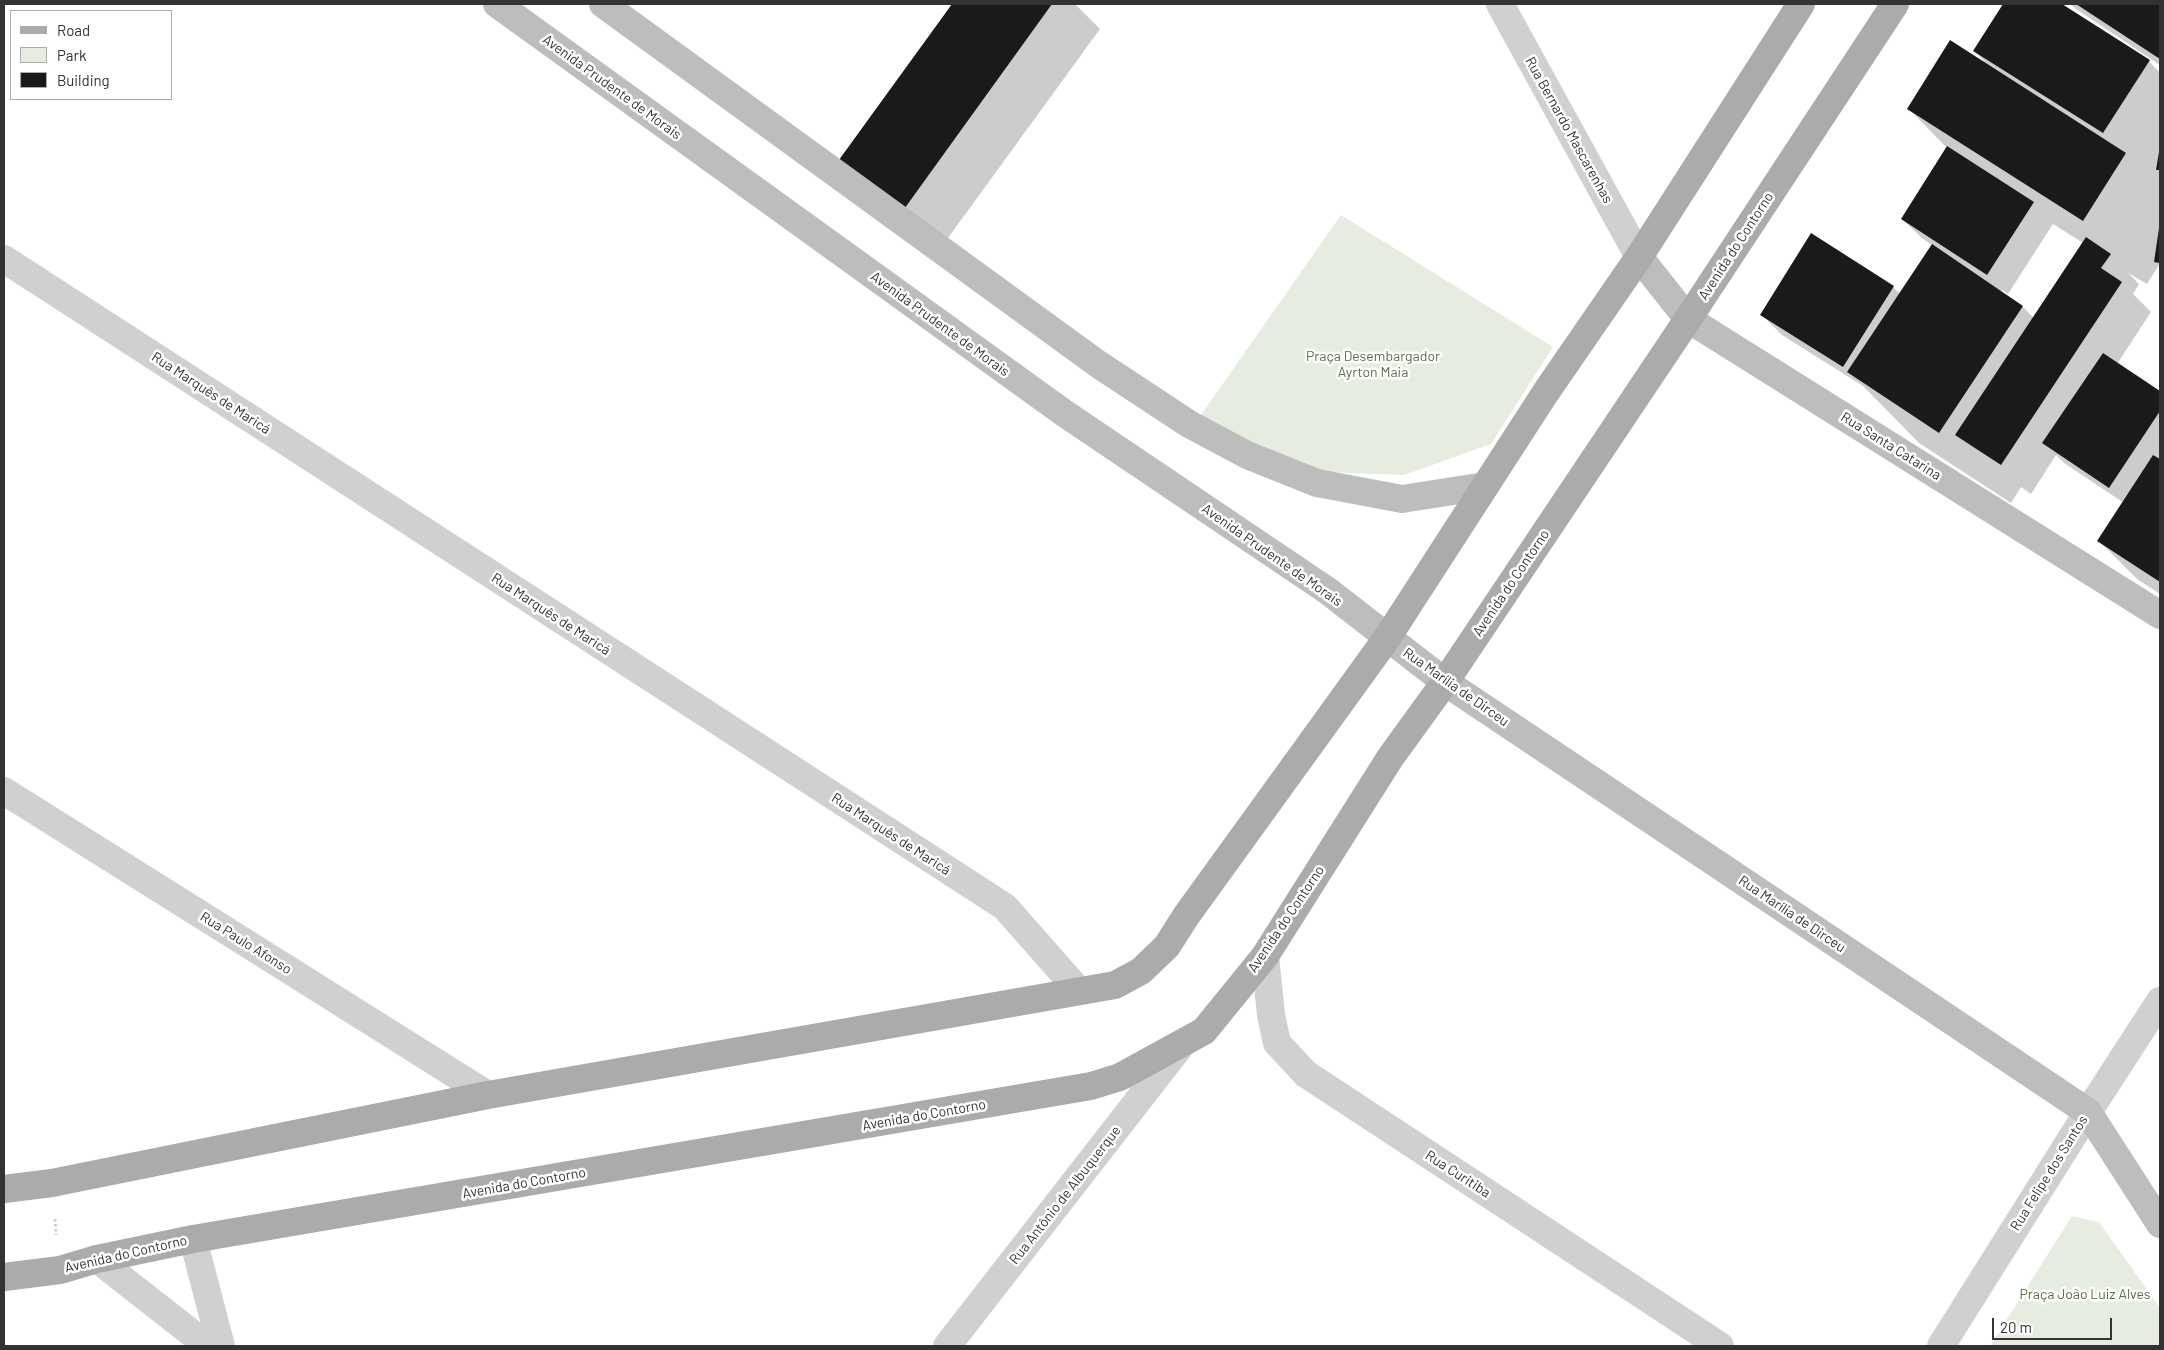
<!DOCTYPE html>
<meta charset="utf-8">
<style>
body{margin:0}
#map{position:relative;width:2164px;height:1350px;overflow:hidden;background:#fff;font-family:Barlow,sans-serif}
canvas{display:block}
.frame{position:absolute;inset:0;border:5px solid #333;pointer-events:none}
.legend{position:absolute;left:10px;top:10px;width:162px;height:90px;box-sizing:border-box;background:#fff;border:1px solid #adadad;margin:0;padding:6px 9px;list-style:none;font-size:15px;color:#333}
.legend li{display:flex;align-items:center;gap:10px;height:25px}
.legend b{width:25px;border:1px solid #adadad}
.scale{position:absolute;left:1992px;top:1318px;width:120px;height:22px;box-sizing:border-box;border:2px solid #333;border-top:0;padding-left:6px;font-size:15px;line-height:18px;white-space:nowrap;color:#333;-webkit-text-stroke:4px #fff;paint-order:stroke}
</style>
<div id="map">
<canvas width="2164" height="1350"></canvas>
<div class="frame"></div>
<ul class="legend">
<li><b style="height:6px;background:#ababab"></b>Road</li>
<li><b style="height:14px;background:#e6ecdf"></b>Park</li>
<li><b style="height:14px;background:#1a1a1a"></b>Building</li>
</ul>
<div class="scale">20 m</div>
</div>
<script>
const ctx = document.querySelector('canvas').getContext('2d');
ctx.lineJoin = 'round';
function fillPath(path, color) { ctx.fillStyle = color; ctx.fill(path, 'evenodd'); }
function strokePath(path, color, width, dash) { ctx.strokeStyle = color; ctx.lineWidth = width; ctx.lineCap = dash ? 'butt' : 'round'; ctx.setLineDash(dash || []); ctx.stroke(path); }
function drawText(font, color, halo, rows, align = 'center') {
  ctx.font = font + ' Barlow,sans-serif'; ctx.lineWidth = 5; ctx.setLineDash([]); ctx.textBaseline = 'middle'; ctx.strokeStyle = halo; ctx.fillStyle = color; for (const [text, x, y, turn = 0] of rows) {
    ctx.save(); ctx.translate(x, y); ctx.rotate((+turn || 0) * Math.PI / 180); ctx.textAlign = isNaN(turn) ? turn : align; if (halo) ctx.strokeText(text, 0, 0); ctx.fillText(text, 0, 0); ctx.restore();
  }
}
fillPath(new Path2D(`
 M1341,215l212,132 -62,97 -87,31 -80,-3 -130,-47z
 M2072,1216l27,6 61,86v38h-170z`), '#e6ecdf');
fillPath(new Path2D(`
 M953,4h122l25,25 -160,220 -103,-85z
 M2004,4h55l90,57 11,12v194l-1,-2 -12,19 -19,-11 11,11 -6,10 18,18 -34,52 43,29v201l-23,-15 -38,-38 25,-38 -60,-40 -8,-8 -25,39 -10,-7 -10,16 -92,-60 -56,-57 -81,-51 -20,-20 131,-28 7,7 32,-49 -9,-6 -21,-20 45,-71 -38,-39 79,-43 -14,-16zM2053,224l30,19 -49,75 -12,-12 -21,-14 1,-2 6,4z
 M2070,4h90v61l-84,-56z`), '#0003');
fillPath(new Path2D(`
 M952,4h100l-150,208 -66,-48z
 M2003,4h59l88,56 -47,73 -130,-82z
 M2076,4h84v55z
 M1950,40l176,113 -43,68 -176,-112z
 M1947,146l87,56 -47,73 -86,-56z
 M2159,152l1,1v17h-4z
 M2159,228h1v35l-6,-1z
 M1811,233l83,53 -51,81 -83,-52z
 M2086,237l25,17 -10,14 21,14 -121,183 -46,-30z
 M1932,244l91,62 -84,127 -92,-61z
 M2103,353l57,38v20l-51,77 -67,-45z
 M2153,455l7,4v123l-63,-41z`), '#1a1a1a');
strokePath(new Path2D(`
 M55,1219l1,16`), '#cdcdcd', 3, [2.5, 2.5]);
strokePath(new Path2D(`
 M1500,4l139,253
 M4,259l1001,648 74,84
 M4,791l484,304
 M1265,956l6,59 6,28 29,31 414,272
 M193,1239l28,107
 M97,1259l111,87
 M947,1346l235,-302
 M1941,1346l147,-234 72,-111`), '#d0d0d0', 28);
strokePath(new Path2D(`
 M497,4l567,409 264,178 117,91 643,430 72,112
 M603,4l495,360 91,60 58,31 70,28 85,16 83,-13
 M1639,257l49,62 472,296`), '#bdbdbd', 28);
strokePath(new Path2D(`
 M4,1189l48,-6 436,-88 627,-110 26,-14 26,-25 19,-30 201,-278 159,-246 93,-135 162,-253
 M4,1277l56,-7 37,-11 96,-20 898,-153 29,-9 84,-46 61,-75 125,-198 55,-76 243,-363 207,-315`), '#ababab', 28);
drawText('14px', '#333', '#fff', [
 ["Avenida Prudente de Morais",612,87,36],
 ["Rua Bernardo Mascarenhas",1569,130,61],
 ["Avenida do Contorno",1736,246,-57],
 ["Avenida Prudente de Morais",940,324,36],
 ["Rua Marquês de Maricá",211,393,33],
 ["Rua Santa Catarina",1891,446,32],
 ["Avenida Prudente de Morais",1272,555,35],
 ["Avenida do Contorno",1511,583,-56],
 ["Rua Marquês de Maricá",551,614,33],
 ["Rua Marília de Dirceu",1456,687,35],
 ["Rua Marquês de Maricá",891,834,33],
 ["Rua Marília de Dirceu",1792,914,34],
 ["Avenida do Contorno",1286,919,-56],
 ["Rua Paulo Afonso",246,943,32],
 ["Avenida do Contorno",924,1115,-10],
 ["Rua Felipe dos Santos",2049,1173,-58],
 ["Rua Curitiba",1458,1174,33],
 ["Avenida do Contorno",524,1183,-10],
 ["Rua Antônio de Albuquerque",1065,1195,-52],
 ["Avenida do Contorno",126,1254,-13]
]);
drawText('14px', '#56703f', '#fff', [
 ["Praça Desembargador",1373,356],
 ["Ayrton Maia",1373,372],
 ["Praça João Luiz Alves",2085,1294]
]);
</script>
